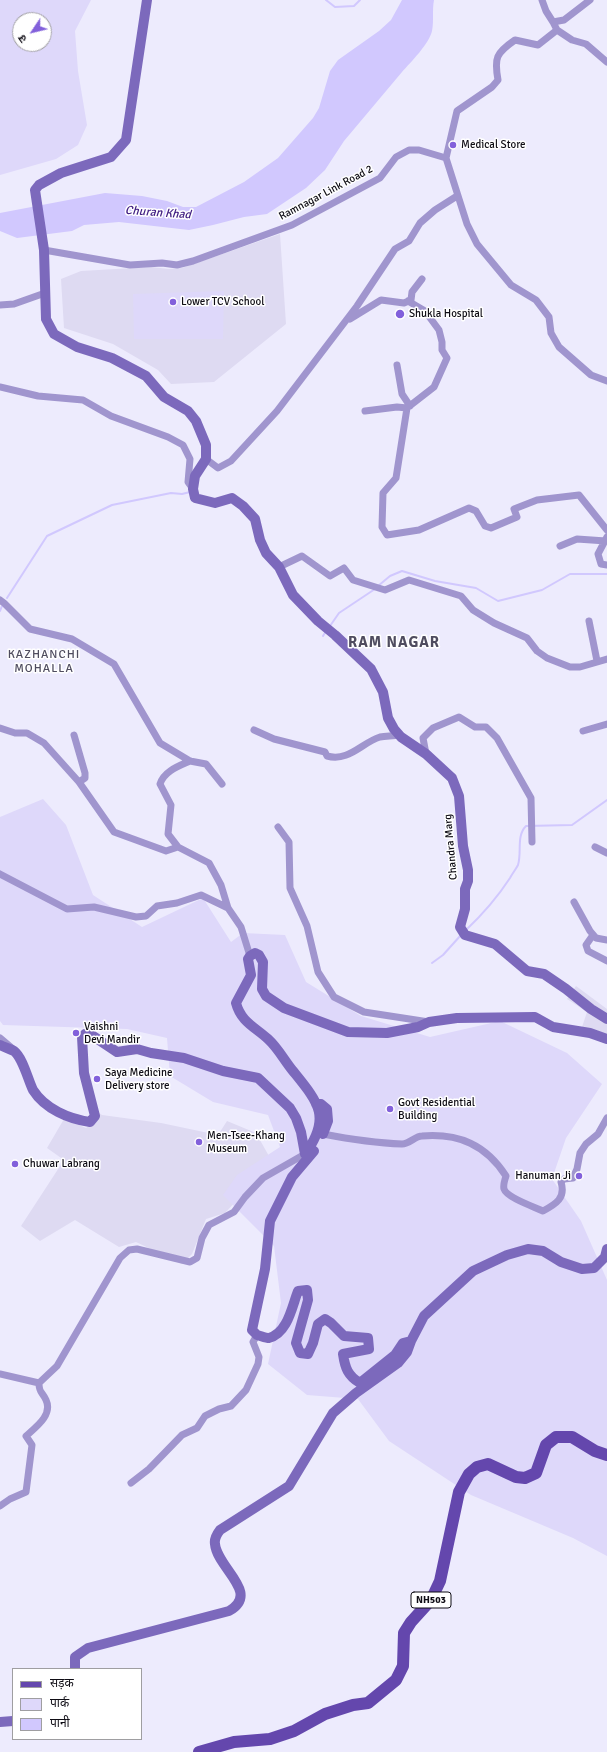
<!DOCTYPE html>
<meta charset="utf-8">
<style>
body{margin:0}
#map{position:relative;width:607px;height:1752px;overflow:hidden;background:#edebfd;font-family:Signika,"Noto Sans Devanagari",sans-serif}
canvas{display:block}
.legend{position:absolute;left:12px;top:1668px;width:130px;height:72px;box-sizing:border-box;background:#fff;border:1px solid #9f9ea1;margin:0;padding:5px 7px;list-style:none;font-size:12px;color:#0f0d15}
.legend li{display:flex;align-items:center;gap:8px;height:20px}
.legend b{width:20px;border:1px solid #9f9ea1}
.north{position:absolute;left:12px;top:12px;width:40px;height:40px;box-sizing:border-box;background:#fff;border:1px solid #9f9ea1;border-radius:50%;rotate:235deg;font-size:11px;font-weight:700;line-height:16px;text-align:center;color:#0f0d15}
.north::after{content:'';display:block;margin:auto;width:14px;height:18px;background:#8260db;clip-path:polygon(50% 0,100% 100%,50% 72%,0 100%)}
</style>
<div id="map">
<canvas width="607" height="1752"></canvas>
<ul class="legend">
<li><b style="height:5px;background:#6447ad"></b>सड़क</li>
<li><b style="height:11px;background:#ded8fa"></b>पार्क</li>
<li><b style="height:11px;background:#d1c8fe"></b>पानी</li>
</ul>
<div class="north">उ</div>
</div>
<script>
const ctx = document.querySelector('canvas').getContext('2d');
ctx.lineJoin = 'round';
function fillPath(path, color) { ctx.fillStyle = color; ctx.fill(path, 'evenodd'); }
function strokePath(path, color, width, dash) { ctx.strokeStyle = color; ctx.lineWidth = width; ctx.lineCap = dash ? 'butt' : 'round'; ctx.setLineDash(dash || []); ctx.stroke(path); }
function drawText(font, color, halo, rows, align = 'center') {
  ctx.font = font + ' Signika,sans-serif'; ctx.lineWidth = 3; ctx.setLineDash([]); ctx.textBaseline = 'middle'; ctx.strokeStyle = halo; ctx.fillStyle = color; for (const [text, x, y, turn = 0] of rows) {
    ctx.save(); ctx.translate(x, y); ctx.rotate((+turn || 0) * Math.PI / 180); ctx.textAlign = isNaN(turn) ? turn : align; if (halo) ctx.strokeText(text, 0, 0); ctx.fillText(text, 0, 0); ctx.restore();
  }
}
fillPath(new Path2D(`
 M280,234l6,90 -72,58 -43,2 -13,-14 -45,-26 -49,-16 -3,-49 20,-8 70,-4 18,2 13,-1z
 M576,986l31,23v33l-27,-9 7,-21 -20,-13z
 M96,1111l6,4 59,8 57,12 9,-14 29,12 18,32 -24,21 -25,27 -19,6 -14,35 -10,10 -46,-22 -17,5 -44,-27 -35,21 -19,-15 43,-66 -17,-12 17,-29 22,9 9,-7z`), '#dedaf2');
fillPath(new Path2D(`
 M0,0h91l-16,31 3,40 9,54 -9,20 -22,14 -56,16zM20,20h24v24h-24z
 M224,291l-1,48h-89l-1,-45z
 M43,799l23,26 27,70 49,32 61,-29 28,44 12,-9 42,2 21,47 55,34 69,21 70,-16 67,32 35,31 -36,54 -14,41 29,42 26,59v276l-34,-18 -102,-43 -82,-54 -31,-42 -51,-4 -39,-31 13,-61 -7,-57 -51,-51 14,-20 43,-28 -12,-32 -55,-13 -43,-26 -3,-38 -40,-9 -124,-4 -3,-4v-204z`), '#ded8fa');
fillPath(new Path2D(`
 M402,0h32c-2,10 0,21 -2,31 -3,13 -21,31 -30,41l-58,69 -19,29 -19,18 -39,26 -23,3 -31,8 -24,5 -70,-8 -35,3 -12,6 -55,7 -17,-7v-18l105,-20 37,3 25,5 16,6h13l48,-25 34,-24 35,-40 6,-10 11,-37 8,-11 41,-29 12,-11z`), '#d1c8fe');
strokePath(new Path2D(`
 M326,0l9,7 19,-1 6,-6
 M378,586l12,-10 12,-5 33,10 41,7 22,13 44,-11 28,-16h37
 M7,598l40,-62 65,-31 59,-12 11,1 8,-2
 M0,611l2,-5
 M330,626l9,-13 36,-24
 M323,636l3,-5
 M465,931c17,-16 32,-33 45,-53 2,-4 6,-9 8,-13 4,-13 -2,-29 8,-39l46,-1 35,-25
 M432,963l11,-8 18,-20`), '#d1c8fe', 2);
strokePath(new Path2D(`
 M542,0l4,11 7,11
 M557,30l15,10 14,4 21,18
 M446,158l11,-47 35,-24 6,-7c-4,-22 -2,-27 17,-40l23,5 19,-15 -4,-8 11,-2 26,-20
 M44,250l86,15 32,-2 15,2 16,-4 99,-36 88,-47 16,-21 13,-7h10l27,8 21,66 10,20 34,41 25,15 13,17 2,16 8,14 32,28 16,6
 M408,301l17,10 14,19 3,12v8l5,8 -13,29 -27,21 -11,70 -13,15 -1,34 5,8 32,-5 50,-22 7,3 9,15 6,2 26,-11 -3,-8 23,-9 42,-5 28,35
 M0,305l14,-1 31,-11
 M350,319l31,-19 23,3 7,-3 1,-8 10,-13
 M397,365l5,29 8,12
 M0,387l38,9 45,4 28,16 57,21 15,8 7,14 -2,23 5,7
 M365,411l32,-4 10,1
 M206,459l12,9 13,-7 46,-50 80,-105 38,-57 14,-8 11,-18 15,-13 22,-14
 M607,537l-9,17 3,10 6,1
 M560,546l17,-7 29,2
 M279,567l23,-11 28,20 14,-8 9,12 32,10 24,-10 52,16 12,14 21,13 33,15 10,13 10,7 23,9h10l27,-8
 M0,600l4,3 26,26 42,10 42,25 46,79 30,18 16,3 16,20
 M589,621l8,40
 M0,728l15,5h12l17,10 35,39 35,50 52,19 12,-4 31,16 12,22 7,23 13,19 9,29
 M254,730l20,9 51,13 2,4c22,6 34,-13 53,-19 6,-1 13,-1 19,-2
 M583,731l24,-7
 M74,735l11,38v5l-6,4
 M426,754l-3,-16 10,-10 26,-11 16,10h11l11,11 34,60 1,44
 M278,827l11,15 1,46 17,38 11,46 16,25 30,15 65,10
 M178,847l-10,-13 3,-29 -11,-21c4,-13 19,-18 30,-23
 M595,847l12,6
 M0,874l67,35 27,-2 42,10 10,-1 11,-10 20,-3 24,-8 27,13
 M574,902l16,29 6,7 11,2
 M593,935l-7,10 2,6 19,10
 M0,1038l13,11
 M323,1134c26,5 52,9 79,10 8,0 13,-8 20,-8 37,-3 64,9 84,40 -1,3 -3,9 -2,13 3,9 31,18 39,22 13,-7 23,-13 18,-29l3,-3 9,-1 4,-9 3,-16 6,-9 12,-10 9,-16
 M0,1374l39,9 18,-17 63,-108 9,-8 8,-1 53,13 7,-4 5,-20 7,-13 25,-13 11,-15 18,-19 42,-24
 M131,1483l18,-14 33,-34 15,-7 8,-12 14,-7 12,-3 15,-16 12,-26 1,-7 -6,-15 4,-7
 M0,1506l10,-7 16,-7 6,-47 -6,-9c10,-9 27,-21 20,-36 -4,-9 -7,-7 -7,-17`), '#a095ce', 7);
strokePath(new Path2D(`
 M147,0l-21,140 -15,17 -50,16 -22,12 -4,5 9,60 2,69 8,15 23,13 35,11 34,18 18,21 24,14 8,10 10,24v14l-11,17 -2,13 2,9 20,5 17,-5 11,8 12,13 5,21 6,13 13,14 14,28 25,26 17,14 36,34 12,23 5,26 6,11 7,8 25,17 26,24 7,18 4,50 5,24v11l-3,8v20l-5,18 5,8 30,9 32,27 17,3 22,15 25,20 16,10
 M0,1045c4,2 10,4 14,6 9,7 14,29 19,39 12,19 36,29 57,32l5,-6 -11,-43 -2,-36 3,-3h5l27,18 20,-3 14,4 33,5 39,13 35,7 32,30 6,10 5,14 4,22c27,-37 13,-52 -12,-83 -9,-11 -15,-23 -25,-32 -13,-12 -27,-17 -32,-36l15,-28 -3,-16 2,-3 5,-3 4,2 4,7 -1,27 4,7 18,12 64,24 39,1 31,-6 11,-5 28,-4 78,-1 18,10 37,6 17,6
 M316,1104h5l6,5 1,12 -5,13
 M314,1151l-22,26 -22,44 -5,48 -13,61 5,5c4,1 9,3 12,3 19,-5 23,-32 29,-47l9,-1 1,10 -12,43 4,10 8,1 5,-11 5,-19 7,-5 6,4 13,13 24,2 1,11 -26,5c2,14 5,22 17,29l35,-28 8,-12 8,-2
 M75,1669v-12l13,-9 141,-37c32,-18 -12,-43 -14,-67 -1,-5 2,-10 5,-14l69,-44 44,-73 23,-20 42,-30 9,-11 4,-11 13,-25 49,-45 34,-16 21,-6 15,2 18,11 21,7 12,-1 11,-11 2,-8
 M0,1722l13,-1`), '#7c69bc', 10);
strokePath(new Path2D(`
 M199,1752l35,-10 36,-3 24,-8 31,-17 28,-9 15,-2 28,-23 7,-14 1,-33 7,-11 20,-22 9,-19 19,-89 10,-18 8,-7 11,-3 28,13 9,1 11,-5 10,-28 10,-8h16l23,14 12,4`), '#6447ad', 12);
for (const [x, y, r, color] of [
 [453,145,4,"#8260db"],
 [173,302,4,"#8260db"],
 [400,314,5,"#8260db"],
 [76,1033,4,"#8260db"],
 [97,1079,4,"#8260db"],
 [390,1109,4,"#8260db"],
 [199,1142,4,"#8260db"],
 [15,1164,4,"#8260db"],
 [579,1176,4,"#8260db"]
]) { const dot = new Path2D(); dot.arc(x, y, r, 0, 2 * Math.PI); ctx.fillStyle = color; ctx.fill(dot); strokePath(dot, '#fff', 1.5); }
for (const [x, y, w] of [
 [431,1600,40]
]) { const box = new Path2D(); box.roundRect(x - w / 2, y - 8, w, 16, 3); ctx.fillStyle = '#fff'; ctx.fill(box); strokePath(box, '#0f0d15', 1); }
drawText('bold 10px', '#0f0d15', null, [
 ["NH503",431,1600]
]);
drawText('11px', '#0f0d15', '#fff', [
 ["Medical Store",461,145],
 ["Lower TCV School",181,302],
 ["Shukla Hospital",409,314],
 ["Vaishni",84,1027],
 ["Devi Mandir",84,1040],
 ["Saya Medicine",105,1073],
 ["Delivery store",105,1086],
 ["Govt Residential",398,1103],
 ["Building",398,1116],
 ["Men-Tsee-Khang",207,1136],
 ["Museum",207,1149],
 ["Chuwar Labrang",23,1164],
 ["Hanuman Ji",571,1176,"right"]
], 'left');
drawText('11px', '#0f0d15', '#fff', [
 ["Ramnagar Link Road 2",326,193,-28],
 ["Chandra Marg",451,847,-95]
]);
drawText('italic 12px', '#422083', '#fff', [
 ["Churan Khad",158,213,4]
]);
ctx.letterSpacing = '1px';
drawText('12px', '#4f4c5f', '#fff', [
 ["KAZHANCHI",44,655],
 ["MOHALLA",44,669]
]);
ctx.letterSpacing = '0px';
ctx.letterSpacing = '1px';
drawText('bold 15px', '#4f4c5f', '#fff', [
 ["RAM NAGAR",394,643]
]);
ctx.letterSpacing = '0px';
</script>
